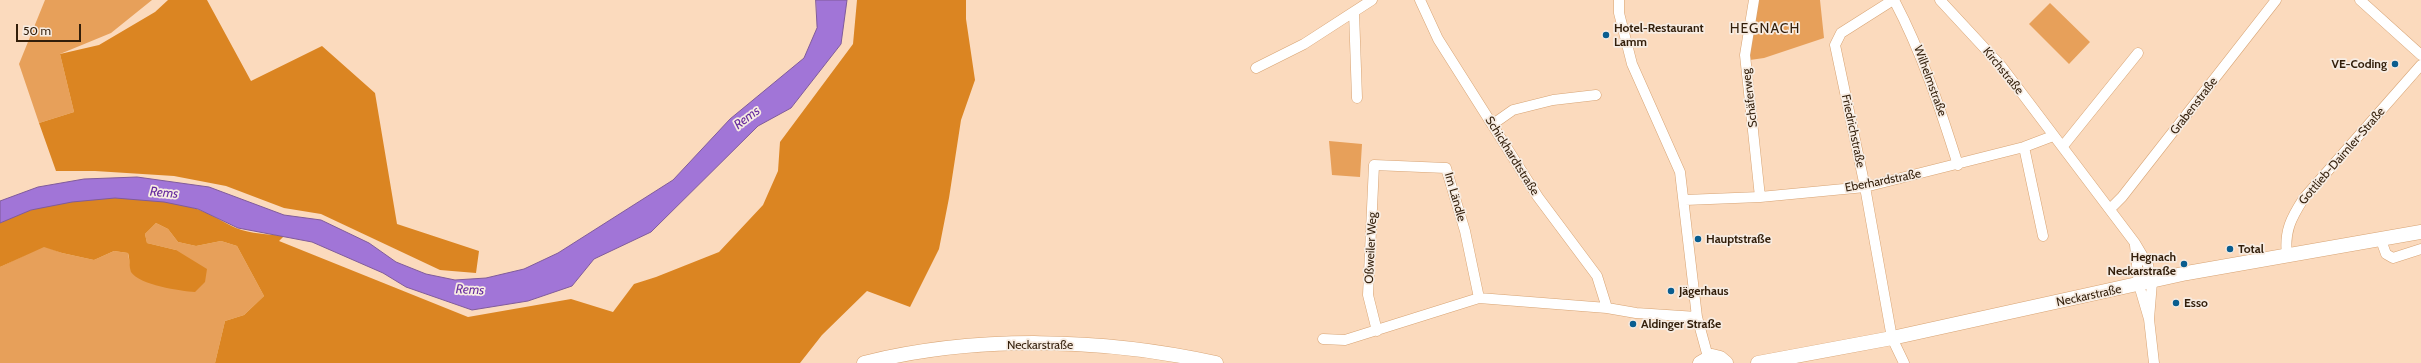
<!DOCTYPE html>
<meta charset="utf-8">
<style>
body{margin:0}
#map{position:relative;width:2421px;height:363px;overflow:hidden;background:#fbdabd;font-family:Cabin,sans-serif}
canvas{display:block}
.scale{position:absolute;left:16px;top:24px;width:65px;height:18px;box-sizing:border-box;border:2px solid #321e0a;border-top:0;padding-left:5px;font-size:12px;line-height:14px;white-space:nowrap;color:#321e0a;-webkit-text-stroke:3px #f7ece2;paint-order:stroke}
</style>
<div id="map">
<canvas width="2421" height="363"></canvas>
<div class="scale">50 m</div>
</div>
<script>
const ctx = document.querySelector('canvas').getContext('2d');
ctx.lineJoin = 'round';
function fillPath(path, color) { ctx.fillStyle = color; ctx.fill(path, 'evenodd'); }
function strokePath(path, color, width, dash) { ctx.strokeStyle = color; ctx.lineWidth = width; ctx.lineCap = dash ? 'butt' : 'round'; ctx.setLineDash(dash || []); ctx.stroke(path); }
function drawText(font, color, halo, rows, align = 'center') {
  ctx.font = font + ' Cabin,sans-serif'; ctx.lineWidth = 3.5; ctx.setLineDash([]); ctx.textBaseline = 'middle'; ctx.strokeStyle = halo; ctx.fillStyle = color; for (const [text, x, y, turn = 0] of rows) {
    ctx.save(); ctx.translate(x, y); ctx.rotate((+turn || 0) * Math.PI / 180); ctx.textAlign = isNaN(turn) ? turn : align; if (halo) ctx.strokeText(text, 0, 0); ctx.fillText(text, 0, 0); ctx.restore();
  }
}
fillPath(new Path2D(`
 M45,0h107l-41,33 -51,21 14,58 -35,11 -20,-59z
 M1756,0h64l4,38 -60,20 -14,2 -4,-6z
 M2050,3l40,39 -21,22 -40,-40z
 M1329,141l33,3 -2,33 -28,-2z
 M156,223l12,6 10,13 18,4 25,-5 16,5 27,50 -20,19 -19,6 -10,42h-215v-96l44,-21 18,7 32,7 20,-9 14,2 3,18 45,-21 -29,-7 -2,-9z`), '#e7a05a');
fillPath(new Path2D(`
 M168,0h39l44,81 71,-35 53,47 22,131 82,27 -3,22 -36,-3 -119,-56 -37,-6 -58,-22 -52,-10 -79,-5h-39l-17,-48 35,-11 -14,-58 39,-9 56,-33z
 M857,0h109v19l9,61 -14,40 -12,78 -10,51 -29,58 -43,-16 -45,44 -22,28h-585l10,-42 19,-6 20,-19 -27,-50 -16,-5 -25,5 -18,-4 -10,-13 -12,-6 -11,11 2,9 29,7 31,19 -2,13 -10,10c-14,-1 -56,-7 -64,-20 -2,-5 -1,-13 -3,-19l-14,-2 -20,9 -32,-7 -18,-6 -44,20v-44c10,-5 21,-10 31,-13 52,-15 115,-17 166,-1 14,5 26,13 39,19 15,6 32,6 48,8l-5,5 189,76 103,-18 42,13 21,-28 22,-7 63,-25 44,-47 15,-34 2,-29 73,-98z`), '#db8522');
const water = new Path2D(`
 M816,0h31l-6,44 -50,64 -33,18 -107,106 -57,27 -22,27 -44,15 -56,9 -66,-23 -23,-14 -71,-31 -74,-14 -40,-19 -34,-7 -49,-4 -43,4 -41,8 -31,13v-22l38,-14 46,-8 53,-2 72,10 75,28 37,5 48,23 27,19 30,12 29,6 31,-2 38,-9 34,-16 115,-73 57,-61 74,-61 13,-30z`);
fillPath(water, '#a175d7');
strokePath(water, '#805b9a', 1);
const street = new Path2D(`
 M1420,0l18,39 100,158 59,79 10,32
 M1619,0v13l13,51 48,108 17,145 11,40
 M1754,0l-9,55 15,142
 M1893,0l-52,33 -6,12 30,142 27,151 12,25
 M1894,0c28,53 46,108 64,165
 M1940,0l62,67 133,176 13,22 4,17 -3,37
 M2360,0l61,55
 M1354,12l3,86
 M1256,68l48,-24 68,-44
 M1493,124l20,-14 40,-10 43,-5
 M2063,146l75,-93
 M2024,147l19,89
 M1685,200l75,-3 105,-10 159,-40 29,-11
 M2110,209l12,-12 154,-197
 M2381,240l5,14 7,4 28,-9
 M2135,245l4,40 10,34 5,44
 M2287,256c-3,-25 4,-38 17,-58l117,-133
 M1377,331l-9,-36 6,-130 72,3 19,63 14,67
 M1323,339l22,1 134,-42 128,10 29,5 61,4`);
const secondary = new Path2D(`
 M864,363c112,-28 239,-25 352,0
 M1700,363l12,-7 8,2 6,5
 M1758,363l134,-25 295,-65 234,-41`);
strokePath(street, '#d7a373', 11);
strokePath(secondary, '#d7a373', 15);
strokePath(street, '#fff', 10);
strokePath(secondary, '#fff', 14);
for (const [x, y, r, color] of [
 [1606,35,4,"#095d8f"],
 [2395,64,4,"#095d8f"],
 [1698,239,4,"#095d8f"],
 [2230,249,4,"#095d8f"],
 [2184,264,4,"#095d8f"],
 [1671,291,4,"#095d8f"],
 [2176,303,4,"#095d8f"],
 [1633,324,4,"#095d8f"]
]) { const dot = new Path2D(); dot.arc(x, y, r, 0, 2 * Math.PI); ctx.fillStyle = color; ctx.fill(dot); strokePath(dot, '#f7ece2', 1.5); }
drawText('bold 12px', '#321e0a', '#f7ece2', [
 ["Hotel-Restaurant",1614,28],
 ["Lamm",1614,42],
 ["VE-Coding",2387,64,"right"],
 ["Hauptstraße",1706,239],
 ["Total",2238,249],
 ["Hegnach",2176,257,"right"],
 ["Neckarstraße",2176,271,"right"],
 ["Jägerhaus",1679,291],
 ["Esso",2184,303],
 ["Aldinger Straße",1641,324]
], 'left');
drawText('12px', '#321e0a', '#f7ece2', [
 ["Kirchstraße",2003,71,51],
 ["Wilhelmstraße",1930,81,70],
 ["Schäferweg",1750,98,-97],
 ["Grabenstraße",2194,106,-52],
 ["Friedrichstraße",1853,131,78],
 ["Schickhardtstraße",1512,156,58],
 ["Gottlieb-Daimler-Straße",2342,156,-49],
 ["Eberhardstraße",1883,181,-11],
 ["Im Ländle",1455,197,74],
 ["Oßweiler Weg",1371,248,-87],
 ["Neckarstraße",2089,296,-12],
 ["Neckarstraße",1040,345]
]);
drawText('italic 13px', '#672b9f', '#f7ece2', [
 ["Rems",747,118,-37],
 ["Rems",164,193,5],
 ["Rems",470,290,2]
]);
ctx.letterSpacing = '1px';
drawText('14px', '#321e0a', '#f7ece2', [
 ["HEGNACH",1765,29]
]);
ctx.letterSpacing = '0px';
</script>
